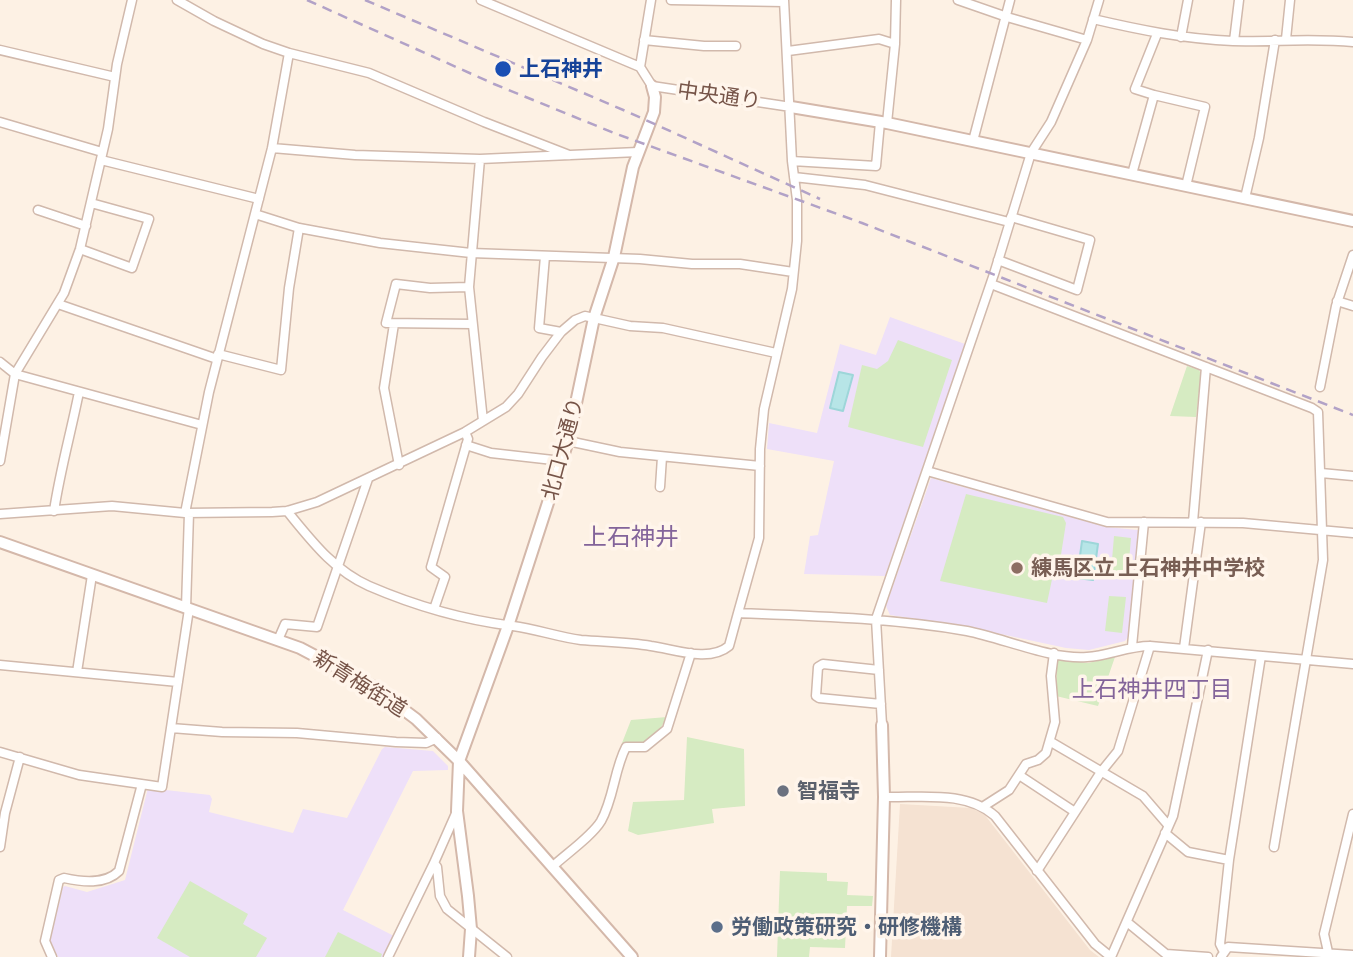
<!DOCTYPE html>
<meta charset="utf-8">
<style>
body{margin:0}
canvas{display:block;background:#fdf1e4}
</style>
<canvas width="1353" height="957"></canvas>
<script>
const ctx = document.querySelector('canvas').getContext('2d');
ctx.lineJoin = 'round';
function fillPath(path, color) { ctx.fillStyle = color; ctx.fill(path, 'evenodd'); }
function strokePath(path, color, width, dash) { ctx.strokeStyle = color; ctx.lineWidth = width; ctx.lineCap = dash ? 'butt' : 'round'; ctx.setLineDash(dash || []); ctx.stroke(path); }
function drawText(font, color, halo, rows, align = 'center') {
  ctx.font = font + ' "Asap Condensed","Noto Sans JP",sans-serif'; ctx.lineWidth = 7; ctx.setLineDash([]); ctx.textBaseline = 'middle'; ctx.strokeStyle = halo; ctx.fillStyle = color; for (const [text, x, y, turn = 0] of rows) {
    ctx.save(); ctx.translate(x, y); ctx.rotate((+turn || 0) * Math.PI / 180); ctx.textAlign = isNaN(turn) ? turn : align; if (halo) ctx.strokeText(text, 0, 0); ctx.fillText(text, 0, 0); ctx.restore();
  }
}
fillPath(new Path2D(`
 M900,804l71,4 13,6 106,136 9,7h-208z`), '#f5e2d2');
fillPath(new Path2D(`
 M890,317l75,27 -80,232 -81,-2 6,-38 8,-1 16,-74 -67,-12 2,-26 48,10 23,-89 36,11z
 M931,478l175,49 32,3 -10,107 -3,4 -36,9 -23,-2 -98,-21 -78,-12 -4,-9z
 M385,747l48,4 15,15v4l-35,1 -70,139 51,26 -11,21h-325l-8,-17 13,-53 2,-1 22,6 38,-12 23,-92 62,7 2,4 -3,13 84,21 10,-24 44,9 35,-69z`), '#eee0f9');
fillPath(new Path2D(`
 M898,340l54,20 -29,87 -75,-20 14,-62 15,4 11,-8z
 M1187,366l12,4 2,4 -5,43 -26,-1z
 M966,494l97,23 3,6 -6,38 -5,4 -8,38 -107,-22z
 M1114,536l17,2 -3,35 -17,-1z
 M1109,596l17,1 -4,36 -17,-2z
 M1115,657l-17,49 -42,-10 1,-37 31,4z
 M667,717l-10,17 -15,11 -20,-2 9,-23z
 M687,737l57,12 1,57 -33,3 2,14 -76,12 -10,-4 5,-29 51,-2z
 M780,871l47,2v8l21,1 -1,13 26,1 -1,10h-25l-2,42 -35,-1 -1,10h-32z
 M190,881l58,33 -5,10 24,14 -11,19h-66l-33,-19z
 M338,932l44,22 -1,3h-56z`), '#d6ebc2');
const water = new Path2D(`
 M839,372l14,3 -10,36 -13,-3z
 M1082,541l16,3 -5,36 -16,-2z`);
fillPath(water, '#b7e5e7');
strokePath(water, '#9dd6d9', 2);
const street = new Path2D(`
 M177,0l37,21 49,23 26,9 80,20 115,49 85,33
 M481,0l159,67
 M651,0l-11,67 12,19 139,21
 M671,0l113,2
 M784,0l8,161 5,39v41l-5,48 -28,120 -4,40 -1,89 -21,75c77,3 153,5 229,18 36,7 85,29 120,26 21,-1 41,-11 63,-11l203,18
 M958,0l49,17 80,23
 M1093,19c47,11 92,20 140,22 40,1 80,-3 120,1
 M1181,37l7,-37
 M1286,39l4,-39
 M644,40l60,6h32
 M1234,41l5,-41
 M0,50l115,27
 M788,51l91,-12 16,5
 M1154,95l51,12 -19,79
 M0,122l102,30
 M887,123l8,-79 1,-44
 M973,141l37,-141
 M272,148l83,7 125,4 158,-7
 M480,159l-11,128 14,134
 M101,160l158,39
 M792,161l84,5 4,-44
 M1132,174l22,-79 -19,-6 22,-55
 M794,177l71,8 144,37
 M1245,198l14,-60 16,-98
 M38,210l48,16
 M255,214l44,14 81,15 91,10 169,6 52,5h48l53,8
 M80,249l52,19 17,-49 -58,-16
 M545,256l-6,72 22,4
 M998,260l79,30 13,-50 -79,-23
 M991,284l321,124 6,4 5,148 -49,287
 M469,287l-39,1 -34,-4 -10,39 86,1
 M1337,301l16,5
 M58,304l159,55
 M394,324l-10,64 15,77
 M218,354l63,16 8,-82 10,-60
 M0,362l15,12 187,51
 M1320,387l16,-81 17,-51
 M568,441l52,11 140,14
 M466,445l25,8 71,8
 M0,461l15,-87 49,-81 16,-44 28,-120 9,-65 15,-64
 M927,471l180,51 136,1 110,10
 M1321,473l32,3
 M660,487l2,-30
 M54,511c6,-40 17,-79 25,-119
 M287,511c24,29 46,59 82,75 44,19 96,34 144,40 23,3 45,11 68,14 24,2 47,2 70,6 23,3 58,17 78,0l9,-33
 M185,513l24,-121 63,-244 17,-95
 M0,514l112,-8 73,7 87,-1 15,-1 30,-9 148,-70 41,-25 12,-13 24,-37 19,-25 14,-12 10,-4 45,10 33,2 113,25
 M1193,522l13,-155
 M186,608l3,-95
 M434,609l11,-32 -14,-10 37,-128 -3,-7
 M278,640l7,-16 32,3 51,-148
 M1132,646l12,-124
 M1184,648l17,-126
 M0,665l178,17
 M879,670l-56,-6 -5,3 -2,29 3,2 62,6
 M77,672l15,-97
 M882,725l-6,-106 118,-345 37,-121 20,-31 36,-82 12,-40
 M171,728l51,4 75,1 99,9 30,1 11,-5
 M1051,742l92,54 25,29
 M0,752l79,23 83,12 27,-178
 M1019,775l56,37
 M884,797c36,1 82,-7 111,19l100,128 16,13
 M984,806l25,-16 17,-26 12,-4 8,-7 9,-31 -4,-46 3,-23
 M457,811l-23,52 3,4 3,29 7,13 60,48
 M1165,833l23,19 41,8
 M0,847l5,-34 15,-56
 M552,867c14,-13 40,-31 49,-46 13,-23 13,-51 25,-74h19l22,-18 24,-76
 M1037,871l64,-99 17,-21 32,-105
 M1127,922l39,32 42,3
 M1224,952l-4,-8 9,-84 32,-204
 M52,957l-7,-16 14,-61 5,-2c18,4 41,7 55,-7l23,-87
 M388,957l46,-94
 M1111,957l62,-141 35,-166
 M1221,957l7,-10 125,8
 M1335,957l-7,-5 -4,-18 29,-120`);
const secondary = new Path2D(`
 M791,107l96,16 466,98
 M0,542l300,106 72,38 44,33 43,42 173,196
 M469,957l2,-28 -3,-33 -11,-85 2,-50 49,-135 60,-185 26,-123 20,-61 19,-90 21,-55 1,-15 -3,-11
 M880,957l4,-160 -2,-72`);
strokePath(street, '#d1b9ac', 11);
strokePath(secondary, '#d4b8aa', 14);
strokePath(street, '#fff', 8);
strokePath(secondary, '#fff', 10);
strokePath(new Path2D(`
 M307,0l187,84 120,49 248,90 491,192
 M365,0l263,112 192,87`), '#b2a2c7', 2.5, [10, 7]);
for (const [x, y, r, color] of [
 [503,69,9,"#1a4fb4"],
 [1017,568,7,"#8d6e63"],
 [783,791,7,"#6b7280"],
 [717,927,7,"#5c6f8a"]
]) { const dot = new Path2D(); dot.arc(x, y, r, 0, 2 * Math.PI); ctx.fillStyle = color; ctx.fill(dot); strokePath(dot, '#fff5eb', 2.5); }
drawText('bold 21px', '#164399', '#fff5eb', [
 ["上石神井",519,69]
], 'left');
drawText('21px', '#765448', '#fff5eb', [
 ["中央通り",719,96,8],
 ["北口大通り",563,449,-75],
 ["新青梅街道",360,684,32]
]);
drawText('bold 21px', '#785e54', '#fff5eb', [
 ["練馬区立 上石神井中学校",1031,568]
], 'left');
drawText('bold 21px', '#5b616d', '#fff5eb', [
 ["智福寺",797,791]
], 'left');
drawText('bold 21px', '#4e5e75', '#fff5eb', [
 ["労働政策研究・研修機構",731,927]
], 'left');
drawText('23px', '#83649a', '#fff5eb', [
 ["上石神井四丁目",1152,690]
]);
drawText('24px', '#83649a', '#fff5eb', [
 ["上石神井",631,537]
]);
</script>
